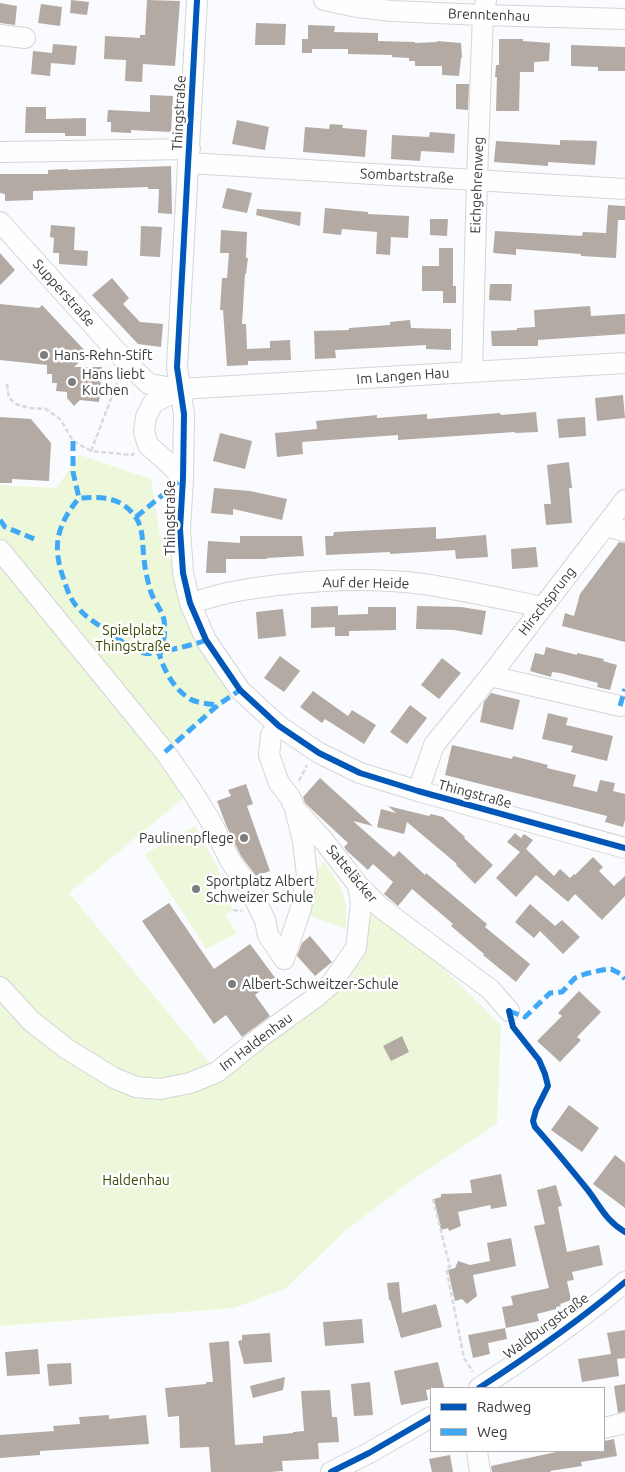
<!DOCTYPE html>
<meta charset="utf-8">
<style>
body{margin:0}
#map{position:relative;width:625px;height:1472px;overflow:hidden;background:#fafbfe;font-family:Ubuntu,sans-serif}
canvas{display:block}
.legend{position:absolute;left:430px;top:1387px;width:175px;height:65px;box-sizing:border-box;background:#fff;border:1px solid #afb0b1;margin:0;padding:6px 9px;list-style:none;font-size:15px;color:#38393b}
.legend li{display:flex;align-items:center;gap:10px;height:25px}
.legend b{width:25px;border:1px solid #afb0b1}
</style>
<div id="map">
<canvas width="625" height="1472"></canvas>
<ul class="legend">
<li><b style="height:6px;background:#0057b8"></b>Radweg</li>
<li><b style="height:6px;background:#3fa9f5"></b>Weg</li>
</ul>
</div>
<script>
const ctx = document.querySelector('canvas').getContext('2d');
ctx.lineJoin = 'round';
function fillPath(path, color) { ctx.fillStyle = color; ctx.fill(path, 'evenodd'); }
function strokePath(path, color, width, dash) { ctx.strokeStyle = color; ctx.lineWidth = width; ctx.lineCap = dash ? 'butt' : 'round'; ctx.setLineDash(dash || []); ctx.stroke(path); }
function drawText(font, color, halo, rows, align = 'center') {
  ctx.font = font + ' Ubuntu,sans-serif'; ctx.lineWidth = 5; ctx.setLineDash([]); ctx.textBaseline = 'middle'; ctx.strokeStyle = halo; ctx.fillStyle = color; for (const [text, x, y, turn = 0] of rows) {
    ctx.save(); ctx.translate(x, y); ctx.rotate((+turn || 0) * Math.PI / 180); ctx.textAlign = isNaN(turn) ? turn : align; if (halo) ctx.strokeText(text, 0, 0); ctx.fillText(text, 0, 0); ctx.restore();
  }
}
fillPath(new Path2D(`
 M80,455l71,24 9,57 46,104 34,50 -75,62 27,39 -123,102 148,179 124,-102 20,-67 17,13 23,20 28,18 72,71 -4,99 -85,56 -67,51 -60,58 -51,19 -234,18v-841l56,3z
 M195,826l23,42 15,42 -8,5 12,18 -31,16 -61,-95z
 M324,861l16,25 6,18v25l-38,-14 7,-43z`), '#edf8db');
fillPath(new Path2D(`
 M71,0l18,2 -2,13 -17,-2z
 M147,0l33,1 -5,65 -32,-2 -1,18 -17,-1 1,-21 -22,-1 1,-23 35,2v-3h5z
 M0,3l17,3 -2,19 -15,-2z
 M41,4l21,3 -2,19 -22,-3z
 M256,23l30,1 -1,21h-30z
 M308,25l27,1 -1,6 44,1v8l37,1v1l22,-1v-1l24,2 1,15h-1l-2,18 -17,-1v-9h-27v-5h-6v-3l-17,-1v-2l-44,-1v-5h-36v4h-10v-14h6z
 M499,39h24v2l27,2 -1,18 -15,1v10h-14l-1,39h-23l1,-34h-2l1,-12h3z
 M53,44l24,2 -2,19 -24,-2 -1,13 -19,-2 2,-23 19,2z
 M571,45l54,2v24h-27v-4l-27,-1z
 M456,84h13l-1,26 -12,-1z
 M150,95l23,1 -2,36 -40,-2v3l-20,-1v-10h-4l1,-12 42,2z
 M26,107h20v12l40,-1v18h-21v-3h-40z
 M237,120l32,7 -4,23 -33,-6z
 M330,124l13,1 -1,3 25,2 -2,27 -62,-5 2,-25 24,2z
 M430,132l25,2 -1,19 -33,-2 -1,10 -29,-2 1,-24 37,2z
 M560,140l37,1 -2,24 -47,-3v4l-54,-4 2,-21 64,4z
 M171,166l1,48 -14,-1 1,-24h-11v-2l-115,4v9l-28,1v-7l-5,-1v-19h48v-4l20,-1v1z
 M227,188l25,5 -5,20 -25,-5z
 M608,205l17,1v14h-7l-2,38 -35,-2v-2l-65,-5v6l-23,-2 2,-22 87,5 1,-4 23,1z
 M325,208l43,4v2l41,2 -1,22 -17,-1 -1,18 -14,-1 1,-22 -35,-3 -1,6 -18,-2z
 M257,209l44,3 -1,14 -44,-11z
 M430,219h18l-1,17 -17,-1z
 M51,225l24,2 -1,23 14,1 -1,15 -28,-2v-11h-6l1,-15 -4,-1z
 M141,226l21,1 -2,30 -20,-1z
 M221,230l26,2 -1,26h2l-2,16h-1l-3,50h4l1,25 23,-1v-7l20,-1 1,20 -43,1v4l-21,1 -4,-56h-3l2,-32h5l2,-25h-9z
 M439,248h14v38h3v17h-13v-12h-21v-25h17z
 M0,253l15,17 -15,15z
 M112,278l17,20 -6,6 17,18 23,2 -2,23 -23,-3 -46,-49z
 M490,284h22l-1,17 -22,-1z
 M0,304l39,4 3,-3 46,49 -14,13h28l-3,35 -19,-2 -6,6 -7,-8v-6l-11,-1 1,-8h-5v-9h-5v-9l-47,-5z
 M590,306l1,10 34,-2v20l-87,6v6h-46l-1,-15 26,-1v-2l18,-1 -1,-17z
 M410,320l1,8 40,1v21l-25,-1v-4l-91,5 1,8 -21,1 -1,-28 35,-1v-2l41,-3v-3z
 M623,395l2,23 -28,3 -2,-23z
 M536,412l2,20 -23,1v-1l-117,8v-5l-96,7 1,12 -26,3 -2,-24 42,-4 -1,-8 61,-6v3l50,-4v5l73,-6 1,2z
 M0,417l31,2 20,24 -2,38 -37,-2v4h-12z
 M585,417l1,19 -27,2 -2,-19z
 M220,433l32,8 -7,28 -32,-8z
 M569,462l3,26h-3l3,35 -26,2 -2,-21h7l-4,-39z
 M214,488l36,3 37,8 -5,21 -49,-11v6l-22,-2z
 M436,527v12l50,-4 2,22 -32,2 -1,-9 -65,4v-2l-64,3 -1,-19h8l1,-4z
 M240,536h62l2,20 -37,2v1h-41v14h-20l2,-32 32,2z
 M619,542l6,1v99l-63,-16 3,-13 9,3 6,-22z
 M536,547l2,20 -26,2 -1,-20z
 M338,606v9l30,-1v-7h28v23l-47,1v5h-14v-9l-24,1v-21z
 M417,606l44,1 25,4 -4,24 -28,-5 -38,-1z
 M283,609l3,27 -28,3 -2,-27z
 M546,647l31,8v-2l27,6 -1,2 14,4 -7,25 -13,-3 1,-4 -38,-10 -8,-1 -1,5 -21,-6 5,-18 9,2z
 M280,656l20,15 -16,21 -20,-14z
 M442,658l19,15 -22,26 -18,-14z
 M313,691l35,25 4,-6 24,15 -12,19 -39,-25 -3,4 -22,-16z
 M491,693l29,7 -7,30 -33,-8 4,-20z
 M410,705l17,13 -20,26 -17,-12z
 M548,713l20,5 -2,7 47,11 -6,25 -36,-9 2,-6 -31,-7z
 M452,745l60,14 1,-3 35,9 -1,3 29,7 -3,11 24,6 3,-12 15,3 -2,8 12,3v26l-2,7 -18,-5 2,-6 -162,-41z
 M320,778l53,48 -20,-5 41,36 5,-6 26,24 1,-2 61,51 -2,3 45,37 -14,18 -33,-27 1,-1 -33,-28 2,-2 -41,-35 -14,17 -14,-12 9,-12 -20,-18 -5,6 -21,-19 -3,-4 4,-4 -43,-40 -2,-6z
 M246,784l7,20 -6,2 23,65 -14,5 -15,-20 -15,-31 -9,-24 14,-5 -3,-6z
 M388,806l41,10 2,-2 12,3 22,20 -1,1 29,27 -18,19 -19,-19 1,-1 -50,-42 -3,12 -27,-7 4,-18 15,4z
 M515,833l6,5 3,-4 9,6 -7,9 28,27 6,-7 10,9 4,-4 1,1 18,-18 10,10 -4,4 15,15 11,-10v20l-23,24 -27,-26 -7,8 -32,-27 -20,22 -20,-19 24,-26 -13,-10z
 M169,903l45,66 36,-25 26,35 -21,16 15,21 -28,21 -16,-22 -12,9 -72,-103z
 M530,904l25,22 7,-6 18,17 -17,17 -23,-23 -6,7 -19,-16z
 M310,936l22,26 -17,14 -18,-20 5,-13z
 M579,991l22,21 -24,25 4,3 -21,22 -23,-21 25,-25 -4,-3z
 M402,1036l7,16 -18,9 -8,-15z
 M569,1105l30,23 -17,24 -31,-22z
 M615,1155l10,8v45l-32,-24z
 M501,1174l6,32 -16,3 -1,-4 -32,7 3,14 -12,5 -1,-3 -7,2 -7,-31 7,-2v-3l31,-1 -2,-13z
 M556,1185l6,21 -4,1 9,45 32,-7 4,20 -31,7 2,8 -7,1 4,19 -11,4 1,2 -5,1v2l-19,5 2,7 -33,7 -4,-21 11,-2 -2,-9 38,-8 -15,-62 11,-2 -8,-34z
 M511,1238l5,28 -43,9 4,21 -10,8 -5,-5 -7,2 -7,-31 7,-2 3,-7 12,4 20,-4 -3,-18z
 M399,1282l3,31 34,-9 6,23 -41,11 -11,-38h-1l-2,-17z
 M362,1319l2,24 -39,3 -2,-24z
 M505,1328l2,11 -19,4 2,11 -17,4 -5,-23z
 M625,1330v28l-8,1 2,17 -37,6 -4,-23 33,-5 -4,-21z
 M270,1333l2,29 -28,2 -6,-23 4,-1v-5z
 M229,1341l6,104 28,-2v-7l30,-3v-1l11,-1 -3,-40 29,-1 2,27h5l2,25 -21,1 1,16 -37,2 1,10 -13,1h-59l-2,-25 -29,1 -1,-32 -11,1 -3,-29 41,-4v-2h7l-4,-39z
 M38,1349l2,25 -33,2 -2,-24z
 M438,1362l6,25 -18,3 2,10 -27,5 -7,-34z
 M71,1363l1,21 -23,2 -2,-22z
 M285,1377l-2,13 -30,8 -3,-12z
 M370,1382l3,33 -19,1 -3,-32z
 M625,1384v27l-7,2 -4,-27z
 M109,1415v4l37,-4 3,29 -109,7v4l-40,3v-23l54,-4 -1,-5 27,-2 -1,-7z
 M614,1439l3,17 -36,6 1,4 -32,5 1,1h-59l-1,-6 70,-15h43v-10z
 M450,1455l3,17h-21l-3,-13z`), '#b3aaa4');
const minor = new Path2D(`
 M197,0l-20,367 7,47 -1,64 -3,51 3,44 7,30 16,37 34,50 39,36 40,27 41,20 58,18 207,57
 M324,0l33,7 35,4 91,4 142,4
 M0,35l25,3
 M0,152l190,-3
 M189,163l436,26
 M0,222l129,143 20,19 31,5 445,-26
 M472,371l5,-191 6,-165 3,-15
 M180,389l-27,14 -7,14 -2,15 4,13 19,17 16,16
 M605,526l20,5
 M0,550l165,202 27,39 18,29 21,42 16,22 18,36 3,15 16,24
 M190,603c12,-3 24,-7 37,-10 60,-12 134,-17 196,-9 40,6 80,15 119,23
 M490,676l130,30
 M279,726l-8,9 -2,20 10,28 11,14 5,12 29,32 34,44 22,22 111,83 18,21
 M418,791l16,-46 56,-69 135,-176
 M284,959l17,-51 6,-33 -4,-34 -7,-28
 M0,987l31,34 36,28 47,29 22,9 24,2 30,-6 27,-11 45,-36 54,-39 15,-13 25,-36 5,-45 -3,-18
 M479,1388c51,-33 100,-67 146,-106
 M604,1428l21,-5
 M477,1451l3,21
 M331,1472l38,-19 62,-36`);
strokePath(minor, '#d4d5d7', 22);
strokePath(new Path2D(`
 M7,384l2,14 7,6 13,4 17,1 15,11 12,21 18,10 41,4 2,-2
 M91,451l28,-73
 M299,781l8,-16
 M233,910l9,1
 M433,1199l17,68 -3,1v4l17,86 9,14`), '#dadadc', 2.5, [5, 2.5]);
strokePath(minor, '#fefeff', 20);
strokePath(new Path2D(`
 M73,441v31l6,26c22,-1 40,-2 55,17 10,12 8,28 10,44 1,9 3,20 6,30 2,10 11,19 14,31 2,12 0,22 -5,33 -5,0 -11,1 -15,0 -13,-3 -26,-15 -37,-22 -9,-7 -19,-12 -27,-21 -9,-9 -12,-18 -16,-30 -12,-33 -8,-54 15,-82
 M136,517l47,-39
 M0,520l5,7 32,13
 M206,640c-15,6 -31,8 -47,13 5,18 15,36 31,46 7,4 19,5 28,6
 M620,706l5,-17
 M165,752l53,-47 22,-15
 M509,1011l16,6 25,-24 12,-1 13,-14 10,-4 17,-4 9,-1 10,5 4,5`), '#3fa9f5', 5, [10, 5]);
strokePath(new Path2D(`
 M197,0l-20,367 7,47 -1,64 -3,51 3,44 7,30 16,37 34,50 39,36 40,27 41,20 58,18 207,57
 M509,1011l4,16 26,33 6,14 3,12 -12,24 -3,11 2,6c18,20 35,41 52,62 14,18 18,31 38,43
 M479,1388c51,-33 100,-67 146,-106
 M331,1472l38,-19 62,-36`), '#0057b8', 6);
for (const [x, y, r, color] of [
 [44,355,5,"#7c7d7f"],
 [72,382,5,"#7c7d7f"],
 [244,838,5,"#7c7d7f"],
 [196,889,5,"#7c7d7f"],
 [232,984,5,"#7c7d7f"]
]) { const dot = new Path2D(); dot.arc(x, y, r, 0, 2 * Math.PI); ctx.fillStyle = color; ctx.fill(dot); strokePath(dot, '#fff', 2); }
drawText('14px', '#38393b', '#fff', [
 ["Brenntenhau",489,15,2],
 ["Thingstraße",179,113,-87],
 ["Sombartstraße",407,176,3],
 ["Eichgehrenweg",477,185,-88],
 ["Supperstraße",64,293,48],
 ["Im Langen Hau",403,376,-4],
 ["Thingstraße",170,518,-90],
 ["Auf der Heide",366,583,1],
 ["Hirschsprung",547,601,-52],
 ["Thingstraße",475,794,15],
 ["Satteläcker",352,874,50],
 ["Im Haldenhau",256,1042,-37],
 ["Waldburgstraße",546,1326,-36]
]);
drawText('14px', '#38393b', '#fff', [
 ["Hans-Rehn-Stift",54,355],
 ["Hans liebt",82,374],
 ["Kuchen",82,390],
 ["Paulinenpflege",234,838,"right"],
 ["Sportplatz Albert",206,881],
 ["Schweizer Schule",206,897],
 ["Albert-Schweitzer-Schule",242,984]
], 'left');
drawText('14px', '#394a02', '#fff', [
 ["Spielplatz",133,630],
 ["Thingstraße",133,646],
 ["Haldenhau",136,1180]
]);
</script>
